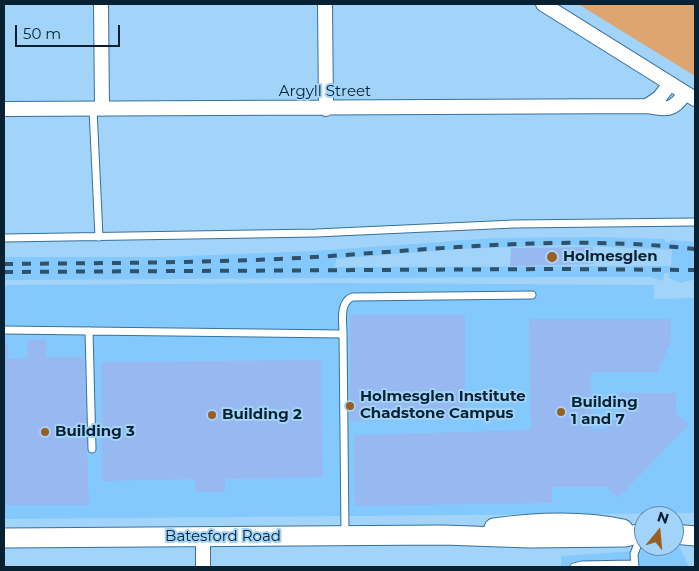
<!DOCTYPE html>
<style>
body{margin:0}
#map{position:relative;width:699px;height:571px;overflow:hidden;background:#a2d3f9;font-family:Montserrat,sans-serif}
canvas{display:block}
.frame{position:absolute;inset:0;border:5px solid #072132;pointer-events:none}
.north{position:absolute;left:634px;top:506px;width:50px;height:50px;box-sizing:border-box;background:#a2d3f9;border:1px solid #648ca9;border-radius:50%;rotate:17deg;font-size:14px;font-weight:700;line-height:20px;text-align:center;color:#072132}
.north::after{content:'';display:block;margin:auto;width:18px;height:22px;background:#9a5f20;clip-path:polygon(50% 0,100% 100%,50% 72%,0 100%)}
.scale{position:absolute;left:15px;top:25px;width:105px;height:22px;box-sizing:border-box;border:2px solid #072132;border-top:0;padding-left:6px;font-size:15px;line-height:18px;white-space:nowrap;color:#072132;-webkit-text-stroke:4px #a2d3f9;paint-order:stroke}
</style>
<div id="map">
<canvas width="699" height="571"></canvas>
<div class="frame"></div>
<div class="north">N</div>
<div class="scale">50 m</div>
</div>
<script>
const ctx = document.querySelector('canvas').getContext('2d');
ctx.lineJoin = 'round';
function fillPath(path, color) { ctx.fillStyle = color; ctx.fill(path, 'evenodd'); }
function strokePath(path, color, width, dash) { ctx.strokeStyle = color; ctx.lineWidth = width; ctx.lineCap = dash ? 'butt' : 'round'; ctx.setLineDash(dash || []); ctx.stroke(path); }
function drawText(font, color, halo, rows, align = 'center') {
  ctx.font = font + ' Montserrat,sans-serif'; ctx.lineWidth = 4; ctx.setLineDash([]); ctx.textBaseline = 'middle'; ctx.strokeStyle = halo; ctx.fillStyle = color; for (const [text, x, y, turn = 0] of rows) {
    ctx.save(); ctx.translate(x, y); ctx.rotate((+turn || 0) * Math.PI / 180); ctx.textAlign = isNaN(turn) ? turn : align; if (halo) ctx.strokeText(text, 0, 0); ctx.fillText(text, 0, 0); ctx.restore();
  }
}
fillPath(new Path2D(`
 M596,237l69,2v3h5l1,-2 24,2v37l-14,4 -12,-5v-5h-5l-1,8 -13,-4h-105l-541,3v-23h157l154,-6 180,-13zM570,245l102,5 -1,16 -336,1 1,-8 123,-10z
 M337,283l317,2v14l41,-1v215l-691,6v-234z
 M680,548l9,19h-128v-11z`), '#84c9fd');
fillPath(new Path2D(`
 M578,4h117v72z`), '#dfa570');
fillPath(new Path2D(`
 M593,247l1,17 -84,2 1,-18z
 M350,315h115v104l-115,2z
 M529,319h142v23l-14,30h-66l1,57h13l15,-18v-18h56v20l13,11 -71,74 -11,-11h-55v16l-197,3 -1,-71 177,-5z
 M27,340h19v17h38l5,148h-85v-161h4v15l20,-1z
 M321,360l2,117 -98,2v13h-30v-13l-93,2 -1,-119z`), '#98b8f2');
const lane = new Path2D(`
 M93,109l6,128
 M4,238l312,-5 198,-9 181,-2
 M4,330l339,4 2,200
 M89,331l3,118
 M343,334c0,-13 -4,-31 9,-37l180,-2
 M574,567l8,-2 52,-1
 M635,567l-1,-13 7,-18`);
const street = new Path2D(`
 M101,4l1,105
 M325,4l1,105
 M543,4l152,95
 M647,106l12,-8 11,-14
 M4,109l643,-3c19,4 27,5 38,-13
 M203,537v30`);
const secondary = new Path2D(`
 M494,528c43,-6 87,-8 129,1
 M674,534l21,2
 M4,538l439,-3 87,3 95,-1 17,-4`);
strokePath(lane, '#35719c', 9);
strokePath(street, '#35719c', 16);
strokePath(secondary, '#35719c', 21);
strokePath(lane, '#fff', 7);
strokePath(street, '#fff', 14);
strokePath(secondary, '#fff', 19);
strokePath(new Path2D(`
 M4,264c98,-1 196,-1 295,-6 132,-8 264,-24 396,-9
 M4,272l551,-3 140,1`), '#305167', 4, [9, 9]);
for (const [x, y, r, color] of [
 [552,257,6,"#9a5f20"],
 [350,406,5,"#9a5f20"],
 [561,412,5,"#9a5f20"],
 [212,415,5,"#9a5f20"],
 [45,432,5,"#9a5f20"]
]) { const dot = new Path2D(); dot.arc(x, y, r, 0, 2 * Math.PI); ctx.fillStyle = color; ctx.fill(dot); strokePath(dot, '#a2d3f9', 2); }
drawText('15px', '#072132', '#a2d3f9', [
 ["Argyll Street",325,92],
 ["Batesford Road",223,537]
]);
drawText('bold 15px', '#072132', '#a2d3f9', [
 ["Holmesglen",563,257],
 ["Holmesglen Institute",360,397],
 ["Chadstone Campus",360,414],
 ["Building",571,403],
 ["1 and 7",571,420],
 ["Building 2",222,415],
 ["Building 3",55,432]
], 'left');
</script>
